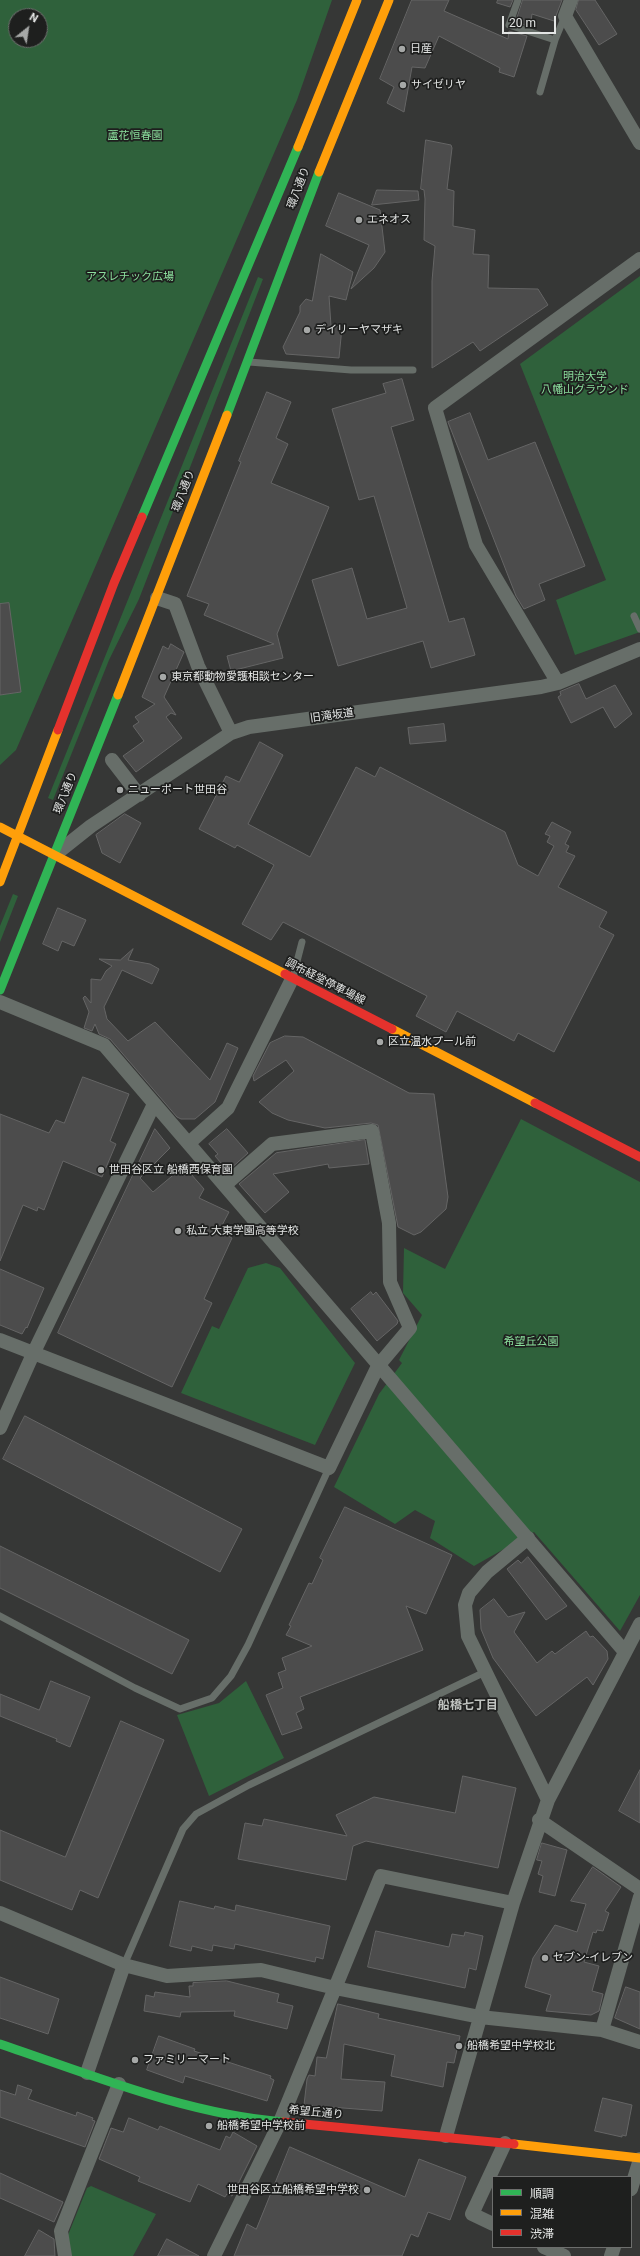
<!DOCTYPE html>
<meta charset="utf-8">
<style>
body{margin:0}
#map{position:relative;width:640px;height:2256px;overflow:hidden;background:#363736;font-family:Roboto,"Noto Sans JP",sans-serif}
canvas{display:block}
.legend{position:absolute;left:492px;top:2176px;width:140px;height:72px;box-sizing:border-box;background:#1e1f1e;border:1px solid #6d6e6d;margin:0;padding:5px 7px;list-style:none;font-size:12px;color:#e3e5e4}
.legend li{display:flex;align-items:center;gap:8px;height:20px}
.legend b{width:20px;border:1px solid #6d6e6d}
.north{position:absolute;left:8px;top:8px;width:40px;height:40px;box-sizing:border-box;background:#1e1f1e;border:1px solid #6d6e6d;border-radius:50%;rotate:30deg;font-size:11px;font-weight:700;line-height:16px;text-align:center;color:#e3e5e4}
.north::after{content:'';display:block;margin:auto;width:14px;height:18px;background:#a6a8a7;clip-path:polygon(50% 0,100% 100%,50% 72%,0 100%)}
.scale{position:absolute;left:502px;top:16px;width:54px;height:18px;box-sizing:border-box;border:2px solid #e3e5e4;border-top:0;padding-left:5px;font-size:12px;line-height:14px;white-space:nowrap;color:#e3e5e4;-webkit-text-stroke:3px #1e1f1e;paint-order:stroke}
</style>
<div id="map">
<canvas width="640" height="2256"></canvas>
<ul class="legend">
<li><b style="height:5px;background:#30b455"></b>順調</li>
<li><b style="height:5px;background:#ff9f0a"></b>混雑</li>
<li><b style="height:5px;background:#e5322d"></b>渋滞</li>
</ul>
<div class="north">N</div>
<div class="scale">20 m</div>
</div>
<script>
const ctx = document.querySelector('canvas').getContext('2d');
ctx.lineJoin = 'round';
function fillPath(path, color) { ctx.fillStyle = color; ctx.fill(path, 'evenodd'); }
function strokePath(path, color, width, dash) { ctx.strokeStyle = color; ctx.lineWidth = width; ctx.lineCap = dash ? 'butt' : 'round'; ctx.setLineDash(dash || []); ctx.stroke(path); }
function drawText(font, color, halo, rows, align = 'center') {
  ctx.font = font + ' Roboto,"Noto Sans JP",sans-serif'; ctx.lineWidth = 3.5; ctx.setLineDash([]); ctx.textBaseline = 'middle'; ctx.strokeStyle = halo; ctx.fillStyle = color; for (const [text, x, y, turn = 0] of rows) {
    ctx.save(); ctx.translate(x, y); ctx.rotate((+turn || 0) * Math.PI / 180); ctx.textAlign = isNaN(turn) ? turn : align; if (halo) ctx.strokeText(text, 0, 0); ctx.fillText(text, 0, 0); ctx.restore();
  }
}
fillPath(new Path2D(`
 M0,0h332l-35,100 -281,650 -16,15zM16,16h24v24h-24z
 M640,276v356l-65,23 -19,-55 50,-20 -86,-216z
 M258,277l5,2 -124,320 -30,61 -56,140 -5,-2z
 M13,894l5,2 -18,46v-16z
 M521,1119l119,63v413l-20,36 -86,-99 -60,34 -44,-28 5,-17 -20,-11 -20,14 -61,-37 45,-93 23,-31 -3,-3 23,-45 -19,-22 1,-45 41,21z
 M266,1263l14,5 75,95 -40,82 -134,-52 31,-67 7,3 29,-61z
 M246,1681l38,77 -75,38 -32,-81 42,-12z
 M91,2186l65,28 -23,42h-62l-3,-21 19,-47z`), '#2f613b');
const building = new Path2D(`
 M412,0h37l-5,11 64,28 1,-8 18,5 -13,41 -15,-5 1,-4 -61,-32 -14,32 -13,-1 -8,45 -17,-9 7,-16 -14,-8z
 M498,0h15l-3,7 -13,-4z
 M523,0h39l-8,21 -22,-7 -2,13 -14,-5z
 M579,0h16l22,34 -18,11 -23,-35z
 M426,140l25,5 1,3 -5,41 7,2 -1,35 22,4 -2,24 16,1 -1,33 50,1 10,16 -68,46 -7,-9 -41,26v-87l3,-35 -11,-6 1,-41 -1,-9 -3,-1z
 M377,190l41,1 1,9 -47,5z
 M339,193l41,17 5,42 -11,16 -23,21 18,-44 -43,-19z
 M321,254l32,18 -7,28 -17,-4 2,30 11,1 -3,31 -53,-4 -3,-7 17,-35v-6l6,-7 6,2z
 M402,379l12,41 -23,7 58,195 15,-4 11,37 -44,13 -8,-27 -85,25 -26,-86 40,-12 15,51 40,-11 -33,-112 -15,4 -27,-91 54,-16 -3,-9z
 M267,392l24,10 -15,36 12,6 -17,39 58,24 -52,127 6,24 -52,13 -4,-15 47,-12 -70,-29 5,-11 -22,-8 54,-134 -2,-1z
 M470,413l18,47 47,-18 50,124 -46,18 6,16 -21,9 -8,-13 -68,-174z
 M9,603l12,89 -21,3v-91z
 M171,644l13,8 -20,45 12,18 -5,-2 -5,4 16,21 -46,34 -13,-16 21,-15 -11,-15 6,-4 -4,-5 20,-13 -13,-7 21,-51 5,3z
 M579,684l7,15 29,-14 17,29 -17,14 -12,-21 -32,16 -13,-26 3,-2 -1,-3z
 M444,724l2,17 -36,3 -2,-16z
 M260,742l23,13 -35,69 62,33 46,-90 19,10 5,-10 125,65 13,33 20,11 16,-30 -7,-4 3,-6 -5,-2 7,-12 19,10 -6,12 4,2 -3,6 9,4 -17,31 49,25 -8,15 15,8 -60,117 -36,-19 -4,8 -57,-30 -11,21 -30,-16 11,-20 -144,-74 -12,18 -29,-16 32,-59 -37,-20 -2,3 -36,-19 27,-53 13,6z
 M125,814l16,9 -21,40 -18,-10 -6,-18z
 M58,908l28,12 -12,26 -12,-5 -4,10 -15,-7z
 M133,949l-5,11 22,4 9,5 -7,15 -30,-14 -18,37 3,12 21,22 27,-19 55,58 17,-37 11,5 -23,54 -20,17h-14l-4,-2 -67,-78 -11,-5 -4,-10 -3,7 -8,-3 5,-16 -6,-14 2,-2 6,7v-24l10,1 5,-9 6,-5 -13,-7 21,1z
 M285,1036l18,1 106,56 25,1 14,103 -2,12 -25,23 -7,3 -16,-8 -20,-102 -7,-2 -46,5 -37,-8 -16,-7 -13,-11 35,-31 -8,-11 -32,21 -1,-5 17,-33z
 M83,1077l46,17 -19,47 6,3 -14,33 -39,-16 -19,49 -6,-3 -1,4 -14,-6 -23,56v-147l49,19 7,-13 8,3z
 M155,1129l15,19 -30,30 13,14 31,-26 20,23 -5,9 30,14 -10,19 13,7 -28,61 8,4 -40,84 -114,-54z
 M227,1129l21,24 -20,18 -13,-15 3,-2 -9,-10z
 M365,1140l4,24 -40,4 -1,-4 -55,10 16,18 -24,21 -26,-29 37,-31z
 M0,1269l44,19 -17,40 -1,-1 -4,7 -22,-9z
 M371,1292l2,3 3,-3 22,29 -1,3 -20,17 -26,-32z
 M25,1416l217,113 -22,43 -217,-113z
 M345,1507l107,48 -26,59 -20,-8 17,44 -123,47 4,12 -8,4 6,15 -20,7 -16,-40 17,-7 -5,-15 8,-3 -4,-12 30,-12 -26,-11 5,-9 -2,-1 20,-42 3,1 11,-24 -3,-2z
 M0,1546l189,94 -17,34 -172,-86z
 M528,1557l39,49 -21,14 -39,-51 11,-9 3,3z
 M494,1599l14,18 17,-5 -11,20 23,31 15,-12 3,3 31,-23 4,6 3,-1 14,15 1,8 -15,26 -6,-8 -51,39 -43,-58 -12,-29 -1,-19z
 M51,1681l39,16 -20,50 -14,-6 1,-2 -57,-23v-22l39,16z
 M121,1721l43,19 -66,158 -18,-8 -8,20 -72,-30v-50l65,27z
 M640,1770v53l-21,-12z
 M463,1776l53,12 -18,80 -132,-27 -13,5 -7,34 -108,-21 7,-36 17,3 2,-7 83,17 -11,-21 38,-18 81,16z
 M542,1843l25,7 -12,46 -16,-4 4,-16 -5,-2 4,-13 -5,-1z
 M593,1867l28,20 -16,24 4,2 -6,18 -6,-1 -1,3 -3,-1 -9,30 15,4 -7,25 11,3 -4,17 -8,4 -45,-4 5,-16 -26,-8 8,-29 22,-33 22,7 9,-28 -15,-3z
 M180,1901l34,8 1,-3 20,5 1,-6 94,21 -7,33 -7,-2 -1,5 -80,-18 -1,5 -21,-4 -1,6 -20,-5 -1,5 -21,-5z
 M376,1931l73,16 3,-13 12,2 1,-4 18,4 -7,34 -7,-2 -4,20 -97,-21z
 M0,1977l59,22 -11,35 -48,-16z
 M227,1981l52,13 -2,8 16,4 -6,23 -53,-13 1,-5 -54,1 -1,5 -36,-6 2,-16 8,2 1,-5 35,5 -1,-11h4v-3z
 M626,1987l14,5v37l-25,-11z
 M338,2004l41,10 -1,4 82,18 -6,27 -7,-1 -4,25 -52,-11 4,-21 -51,-11 -3,35 44,3 -3,29 -78,-6 3,-26 2,-4 6,1 2,-19 9,1z
 M159,2036l36,13 -1,2 77,25 -1,2 4,2 -7,21 -82,-25 -2,7 -36,-13z
 M18,2085l14,5 -4,9 48,17 1,-4 16,6 -1,2 3,1 -10,26 -85,-30v-27l15,5z
 M603,2098l29,7 -6,31 -4,-1v2l-27,-6z
 M129,2118l29,12 2,-4 60,24 6,-14 4,2 3,-6 24,14 -25,50 -5,-2 -2,3 -27,-13 -8,18 -52,-21 2,-4 -41,-18 12,-31 12,4z
 M290,2147l115,50 14,-38 47,18 -16,43 -22,-8 -10,25 -7,-3 -9,22h-168l13,-32 9,5z
 M0,2173l63,29 -9,20 -54,-24z
 M39,2230l15,9 1,17h-30z
 M167,2239l32,17h-41z`);
fillPath(building, '#4c4c4c');
strokePath(building, '#656565', 1);
strokePath(new Path2D(`
 M518,0l-9,25 46,15
 M540,92l15,-52 10,-24
 M249,362l102,8h62
 M634,616l6,13
 M293,977l9,-35
 M0,1616l135,72 45,21 32,-11 19,-22 17,-31 81,-177
 M124,1965l59,-136 13,-15 53,-29 236,-113`), '#676e69', 7);
strokePath(new Path2D(`
 M571,0l-6,16 75,127
 M157,598l18,6 23,62 33,67
 M558,683l-82,-138 -41,-137 205,-149
 M112,760l27,35
 M57,853l34,-27 140,-93 18,-6 292,-40 17,-4 82,-34
 M0,1002l104,43 521,607
 M189,1143l39,-35 64,-129
 M0,1340l329,128 49,-102 32,-38 -20,-46 -1,-59 -17,-92 -100,13 -47,41
 M0,1428l33,-74 121,-250
 M528,1538l-41,34 -18,21 -4,12 3,31 80,164
 M539,1820l101,69
 M0,1913l124,52 43,11 94,-6 74,18 145,29 122,13 38,12
 M602,2030l38,-133
 M87,2073l37,-108
 M446,2136l67,-233 35,-103 92,-176
 M631,2189l9,-30
 M493,2224l-21,-10 33,-71
 M544,2247l20,9
 M65,2256l-4,-25 58,-147
 M214,2256l66,-134 101,-246 132,27
 M611,2256l3,-9`), '#676e69', 14);
strokePath(new Path2D(`
 M227,415l92,-243
 M142,517l156,-370
 M0,990l118,-295
 M0,2044c92,31 186,70 283,78`), '#30b455', 9);
strokePath(new Path2D(`
 M298,147l59,-147
 M319,172l70,-172
 M118,695l109,-280
 M0,827l285,147
 M0,882l58,-152
 M392,1029l143,74
 M514,2144l126,14`), '#ff9f0a', 9);
strokePath(new Path2D(`
 M58,730l56,-147 28,-66
 M285,974l107,55
 M535,1103l105,54
 M283,2122l231,22`), '#e5322d', 9);
for (const [x, y, r, color] of [
 [402,49,4,"#a6a8a7"],
 [403,85,4,"#a6a8a7"],
 [359,220,4,"#a6a8a7"],
 [307,330,4,"#a6a8a7"],
 [163,677,4,"#a6a8a7"],
 [120,790,4,"#a6a8a7"],
 [380,1042,4,"#a6a8a7"],
 [101,1170,4,"#a6a8a7"],
 [178,1231,4,"#a6a8a7"],
 [545,1958,4,"#a6a8a7"],
 [459,2046,4,"#a6a8a7"],
 [135,2060,4,"#a6a8a7"],
 [209,2126,4,"#a6a8a7"],
 [367,2190,4,"#a6a8a7"]
]) { const dot = new Path2D(); dot.arc(x, y, r, 0, 2 * Math.PI); ctx.fillStyle = color; ctx.fill(dot); strokePath(dot, '#1e1f1e', 1.5); }
drawText('11px', '#e3e5e4', '#1e1f1e', [
 ["日産",410,49],
 ["サイゼリヤ",411,85],
 ["エネオス",367,220],
 ["デイリーヤマザキ",315,330],
 ["東京都動物愛護相談センター",171,677],
 ["ニューポート世田谷",128,790],
 ["区立温水プール前",388,1042],
 ["世田谷区立 船橋西保育園",109,1170],
 ["私立 大東学園高等学校",186,1231],
 ["セブン-イレブン",553,1958],
 ["船橋希望中学校北",467,2046],
 ["ファミリーマート",143,2060],
 ["船橋希望中学校前",217,2126],
 ["世田谷区立船橋希望中学校",359,2190,"right"]
], 'left');
drawText('11px', '#8bdf9d', '#1e1f1e', [
 ["蘆花恒春園",135,136],
 ["アスレチック広場",130,277],
 ["明治大学",585,377],
 ["八幡山グラウンド",585,390],
 ["希望丘公園",531,1342]
]);
drawText('11px', '#e3e5e4', '#1e1f1e', [
 ["環八通り",299,188,-69],
 ["環八通り",184,491,-69],
 ["旧滝坂道",332,716,-8],
 ["環八通り",66,793,-68],
 ["調布経堂停車場線",325,982,27],
 ["希望丘通り",316,2113,5]
]);
drawText('bold 12px', '#c0c3c0', '#1e1f1e', [
 ["船橋七丁目",468,1706]
]);
</script>
